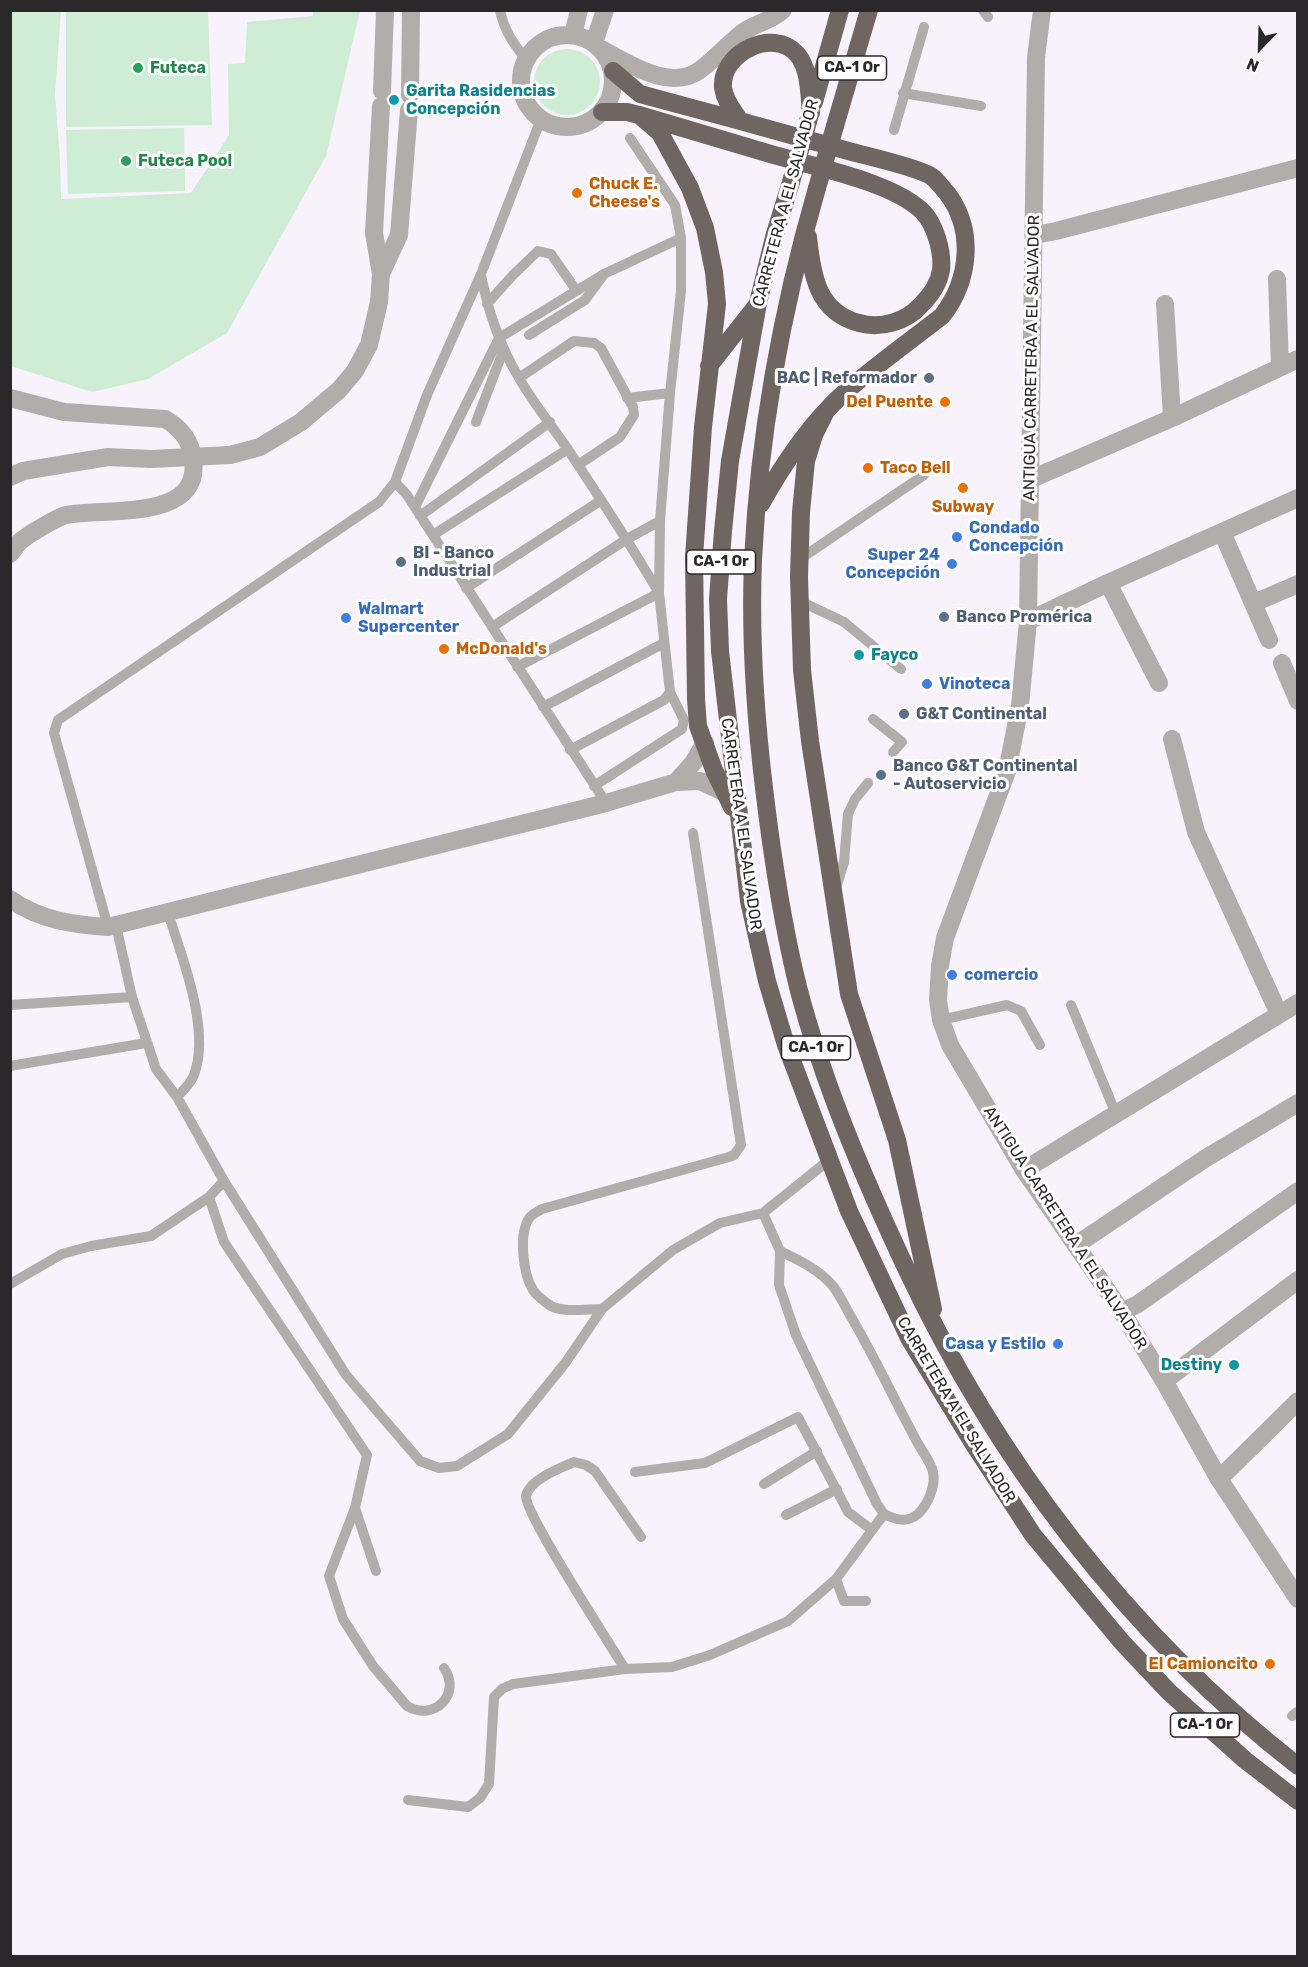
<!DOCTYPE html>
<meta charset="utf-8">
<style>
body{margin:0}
#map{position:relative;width:1308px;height:1967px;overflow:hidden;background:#f8f2fc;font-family:Rubik,sans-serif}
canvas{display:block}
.frame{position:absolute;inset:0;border:12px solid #2a282b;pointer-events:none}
.north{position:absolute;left:1230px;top:18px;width:60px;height:60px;-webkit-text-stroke:4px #fff;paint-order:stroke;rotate:203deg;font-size:16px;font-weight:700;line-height:24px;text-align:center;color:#2a282b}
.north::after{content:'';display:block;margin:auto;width:21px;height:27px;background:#2a282b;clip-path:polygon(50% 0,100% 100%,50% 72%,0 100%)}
</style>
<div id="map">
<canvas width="1308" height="1967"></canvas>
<div class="frame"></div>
<div class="north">N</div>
</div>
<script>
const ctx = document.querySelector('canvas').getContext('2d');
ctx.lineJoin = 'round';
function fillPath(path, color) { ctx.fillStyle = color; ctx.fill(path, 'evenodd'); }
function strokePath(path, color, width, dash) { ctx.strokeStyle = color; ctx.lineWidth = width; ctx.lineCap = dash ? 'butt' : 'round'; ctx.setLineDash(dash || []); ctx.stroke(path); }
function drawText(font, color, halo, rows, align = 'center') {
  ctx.font = font + ' Rubik,sans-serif'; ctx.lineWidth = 6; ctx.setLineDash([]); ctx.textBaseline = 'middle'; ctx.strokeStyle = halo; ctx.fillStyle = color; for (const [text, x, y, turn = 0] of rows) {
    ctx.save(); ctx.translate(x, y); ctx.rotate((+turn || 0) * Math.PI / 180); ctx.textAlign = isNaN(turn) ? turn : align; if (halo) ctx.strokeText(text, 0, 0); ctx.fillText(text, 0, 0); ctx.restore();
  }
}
fillPath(new Path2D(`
 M11,10l50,1 -6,83 5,65 1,40 130,-6 38,-58 -1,-71 17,-1 2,-41 66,-6v-5h47l-34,145 -99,177 -79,46 -56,13 -81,-26z
 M66,11h142l4,114 -146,2z
 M534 82a33 33 0 1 1 66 0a33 33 0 1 1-66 0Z
 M184,128l1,63 -117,3 -2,-64z`), '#cfecd5');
strokePath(new Path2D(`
 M500,10c4,21 14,34 26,50
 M983,10l5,7
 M903,93l78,13
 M894,130l30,-103
 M481,275c7,36 19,71 38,103 17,30 41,57 59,87 28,42 55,84 81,128l-142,74
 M487,304l26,-29 25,-24 13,3 25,36
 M529,335l56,-35 17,-23
 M519,378l55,-37 20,2 7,5 32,59 1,8 -14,22 -42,28
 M627,398l43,-5
 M476,422l28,-73
 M395,482l12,13 199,308
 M415,507l84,-169 105,-64 77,-36
 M420,516l130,-94
 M433,535l135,-86
 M800,559l124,-84
 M466,588l134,-87
 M800,601l44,21 57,47
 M492,627l135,-88 33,-18
 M543,707l121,-64
 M873,719l29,23 -9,10
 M570,750l94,-50 6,-8 -11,-99 1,-72 10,-128 11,-102v-53l-6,-33 -45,-67
 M594,786l88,-57 2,-9 -14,-28
 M836,888l8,-26 4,-48 7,-15 13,-16
 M168,913c14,44 43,117 26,162 -3,8 -11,16 -17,22
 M116,925l16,72 24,72 21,28 47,84 122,194 74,86 19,7 18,-2 51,-32 58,-72 36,-53 71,-59 47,-27 43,-10
 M108,927l-54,-194 4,-13 321,-218 16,-20 32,-87 54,-121 60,-155
 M10,1005l122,-8
 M1071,1005l45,109
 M941,1020l66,-15 14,6 19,34
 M10,1066l136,-23
 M224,1181l-15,16 15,45 143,213 -12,53 21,63
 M780,1251c20,10 38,18 53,35 8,11 14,24 21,36 22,38 41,79 62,118 5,10 15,22 17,32 3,14 -5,32 -15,42 -11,9 -22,6 -34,0
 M10,1284l52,-30 29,-8 60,-10 58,-39
 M602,1309c-15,0 -38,4 -51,-3 -6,-4 -14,-10 -18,-16 -10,-16 -15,-57 -3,-73 3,-4 8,-5 12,-8l187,-52 5,-2 7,-10 -48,-312
 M635,1472l70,-9 93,-46 50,95 24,18
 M764,1484l53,-33
 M355,1508l-26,68 14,43 30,47 34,40c27,16 55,-12 37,-38
 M786,1515l51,-26
 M836,1579l8,22h22
 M625,1669c-14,-23 -101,-157 -99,-173 3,-16 34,-28 48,-34l12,3 9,6 46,66
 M1292,1716l5,-4
 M408,1800l60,7 12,-9 9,-14 5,-87 8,-8 11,-5 112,-15 47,-2 38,-12 78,-34 48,-42 48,-65 -7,-10 -81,-169 -17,-50 1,-34 -17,-38 66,-53`), '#b1adaa', 10);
strokePath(new Path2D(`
 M573,35l6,-25
 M521 81a46 46 0 1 1 92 0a46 46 0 1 1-92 0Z
 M594,43l11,-33
 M601,49c27,14 69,43 99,21 15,-11 28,-26 42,-37 12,-10 29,-11 41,-23
 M382,91l3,-81
 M410,95l1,-85
 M1035,235l21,-4 242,-63
 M381,274l18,-39 10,-125
 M1277,279l3,88
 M1165,304l7,114
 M230,455l30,-8 41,-25 38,-32 16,-19 14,-26 10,-43 2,-28 -7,-41 7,-127
 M10,477l13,-6 85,-14 43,2
 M1029,480l143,-62 126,-59
 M1222,532l47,108
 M1108,583l51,100
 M1254,603l44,-19
 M1028,621l80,-38 190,-85
 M1282,663l16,38
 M1172,739l24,93 83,182
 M1024,1170l274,-167
 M1076,1245l130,-87 92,-55
 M1122,1312l16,-8 160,-113
 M1164,1381l134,-101
 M1219,1479l79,-78`), '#b1adaa', 18);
strokePath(new Path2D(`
 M1042,10l-6,48 -8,563 -8,85 -13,65 -62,167 -5,28 -2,34 3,20 9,25 74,125 98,142 42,69 55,98 79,120
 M10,398l54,14 101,7c16,9 26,23 28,40 9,64 -89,48 -127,56 -8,2 -37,19 -44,25 -5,3 -8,10 -12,14
 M676,782l17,-19 12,-20
 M10,899c29,21 64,26 98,28l498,-124 70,-21 24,-1 26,12`), '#b1adaa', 18);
strokePath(new Path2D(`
 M613,71l27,23c71,19 141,38 212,58 19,5 64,15 79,24 6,4 11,12 16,17 28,37 23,87 -5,123 -32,25 -67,50 -98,77 -34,31 -61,71 -83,111
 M814,102l26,-92
 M602,112h25l12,3c45,13 90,27 135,40 41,12 118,27 148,56 13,13 21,40 19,59 -2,13 -11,26 -20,35 -15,17 -40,24 -62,18 -42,-11 -47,-48 -51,-86
 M639,115l21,18 30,55 15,40 9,44 3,32 -14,123 -9,130 2,142 2,27 16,44 18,37
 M740,121c-7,-11 -15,-20 -17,-33 -3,-35 50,-61 74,-34 13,15 12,41 14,59
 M835,126l34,-116
 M791,182l-17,55 -16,66 -28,158 -7,70 -5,68 2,52 29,250 18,80 19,64 63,166 60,127 64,105 60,92 88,106 48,51 76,68 53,41
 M817,188c-35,121 -58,246 -64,372 -3,76 2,153 11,228 8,67 18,134 34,199 25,96 65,189 107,279 91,194 223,368 393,500
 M709,366l48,-61
 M826,411l-12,24 -8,26 -5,51 -2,65 3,93 8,71 39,253 48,146 36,169`), '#6f6662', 18);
strokePath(new Path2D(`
 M151,459l79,-4`), '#b1adaa', 18);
strokePath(new Path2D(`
 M791,182l18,-64
 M817,188l18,-62`), '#6f6662', 18);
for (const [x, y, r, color] of [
 [138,68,6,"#2e9e5b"],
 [394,100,6,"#0f9aa8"],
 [126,161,6,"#2e9e5b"],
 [577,193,6,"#e8710a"],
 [929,378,6,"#5c6f8a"],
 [945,402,6,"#e8710a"],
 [868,468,6,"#e8710a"],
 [963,488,6,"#e8710a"],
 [957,537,6,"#3f7fe0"],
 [401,562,6,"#5c6f8a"],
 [952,564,6,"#3f7fe0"],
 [944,617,6,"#5c6f8a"],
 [346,618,6,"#3f7fe0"],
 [444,649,6,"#e8710a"],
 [859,655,6,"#0f9aa8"],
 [927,684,6,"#3f7fe0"],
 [904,714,6,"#5c6f8a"],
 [881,775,6,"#5c6f8a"],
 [952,975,6,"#3f7fe0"],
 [1058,1344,6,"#3f7fe0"],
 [1234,1365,6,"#0f9aa8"],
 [1270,1664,6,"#e8710a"]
]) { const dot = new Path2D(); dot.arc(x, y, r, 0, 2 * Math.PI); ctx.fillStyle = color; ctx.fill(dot); strokePath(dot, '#fff', 2); }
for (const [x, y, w] of [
 [852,68,69],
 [721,562,69],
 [816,1048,69],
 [1205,1725,69]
]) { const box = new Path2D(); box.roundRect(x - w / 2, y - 12, w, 24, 4.5); ctx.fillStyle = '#fff'; ctx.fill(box); strokePath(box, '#2a282b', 1.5); }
drawText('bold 15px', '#2a282b', null, [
 ["CA-1 Or",852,68],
 ["CA-1 Or",721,562],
 ["CA-1 Or",816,1048],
 ["CA-1 Or",1205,1725]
]);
drawText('bold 16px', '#27864d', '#fff', [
 ["Futeca",150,68],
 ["Futeca Pool",138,161]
], 'left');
drawText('bold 16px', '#0d838f', '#fff', [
 ["Garita Rasidencias",406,91],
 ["Concepción",406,109],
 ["Fayco",871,655],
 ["Destiny",1222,1365,"right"]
], 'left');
drawText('bold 16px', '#c56008', '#fff', [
 ["Chuck E.",589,184],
 ["Cheese's",589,202],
 ["Del Puente",933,402,"right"],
 ["Taco Bell",880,468],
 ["Subway",963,507,"center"],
 ["McDonald's",456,649],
 ["El Camioncito",1258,1664,"right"]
], 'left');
drawText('16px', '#2a282b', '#fff', [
 ["CARRETERA A EL SALVADOR",786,203,-75],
 ["ANTIGUA CARRETERA A EL SALVADOR",1032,358,-89],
 ["CARRETERA A EL SALVADOR",741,824,82],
 ["ANTIGUA CARRETERA A EL SALVADOR",1065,1228,57],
 ["CARRETERA A EL SALVADOR",956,1410,59]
]);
drawText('bold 16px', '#4e5e75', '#fff', [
 ["BAC | Reformador",917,378,"right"],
 ["BI - Banco",413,553],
 ["Industrial",413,571],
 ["Banco Promérica",956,617],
 ["G&T Continental",916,714],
 ["Banco G&T Continental",893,766],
 ["- Autoservicio",893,784]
], 'left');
drawText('bold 16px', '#366cbe', '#fff', [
 ["Condado",969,528],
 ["Concepción",969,546],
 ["Super 24",940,555,"right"],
 ["Concepción",940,573,"right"],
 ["Walmart",358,609],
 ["Supercenter",358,627],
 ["Vinoteca",939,684],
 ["comercio",964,975],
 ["Casa y Estilo",1046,1344,"right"]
], 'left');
</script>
